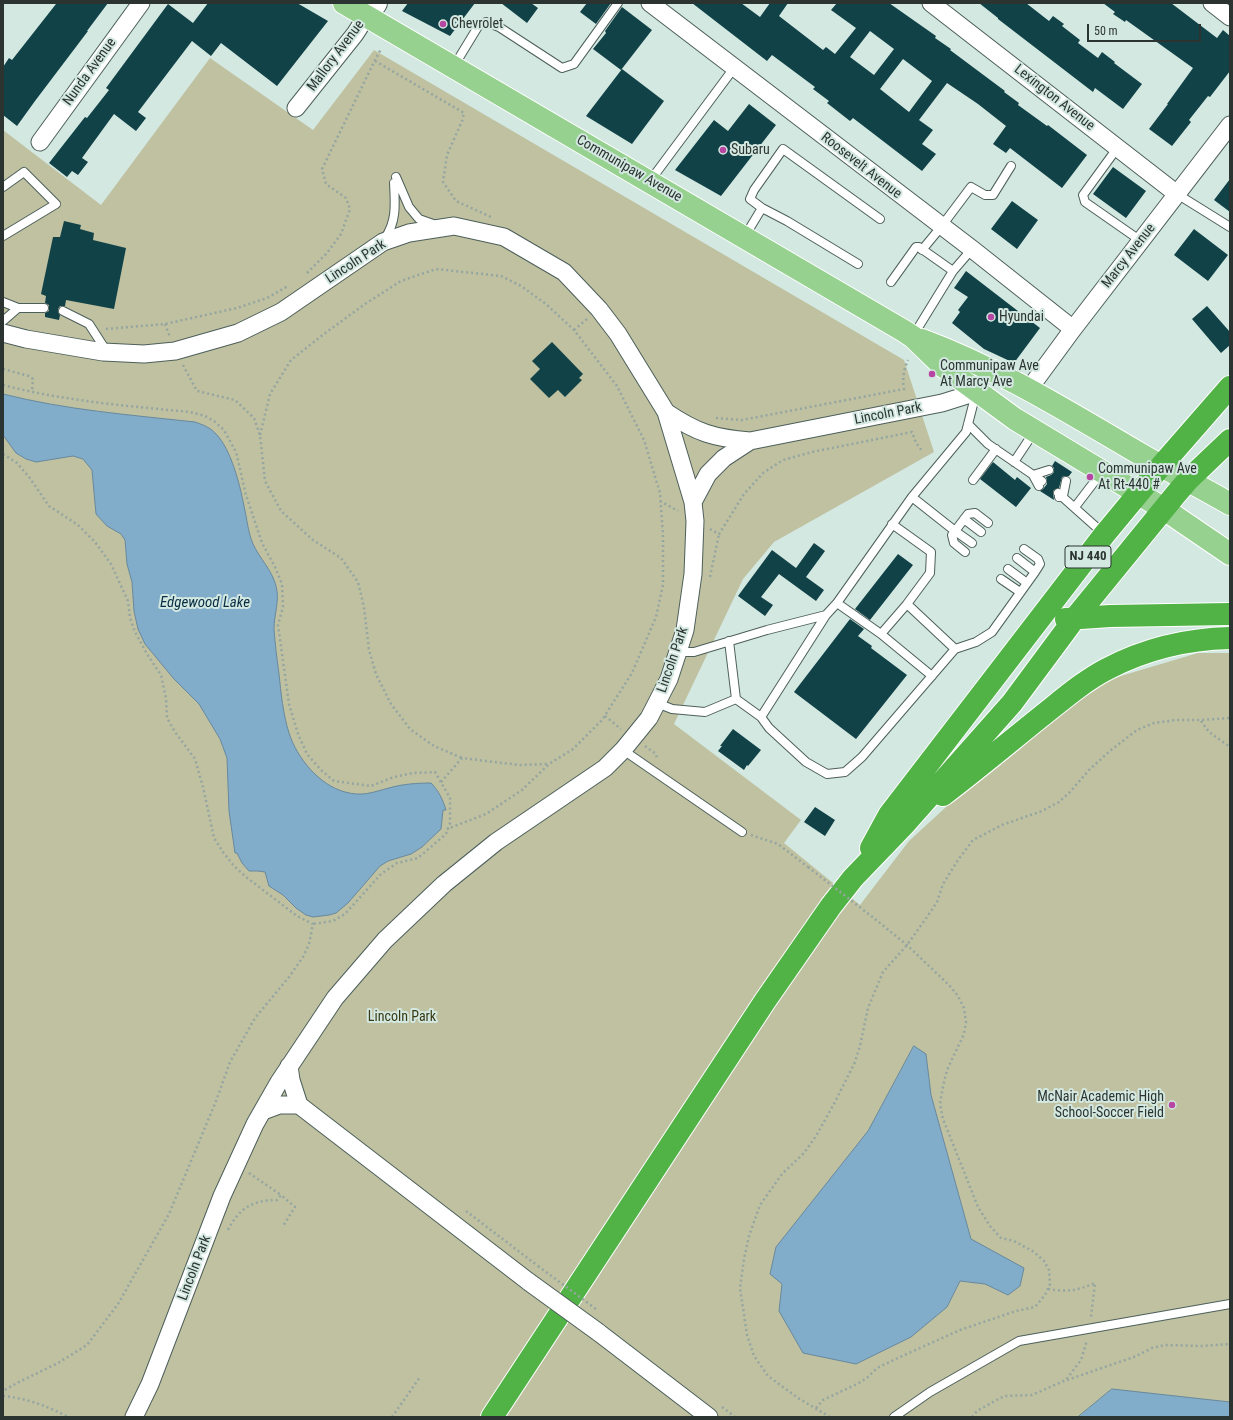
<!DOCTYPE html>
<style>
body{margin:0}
#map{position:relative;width:1233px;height:1420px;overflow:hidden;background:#d3e8e1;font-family:"Roboto Condensed",sans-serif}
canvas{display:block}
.frame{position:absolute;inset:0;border:4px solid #2c3431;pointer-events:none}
.scale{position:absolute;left:1087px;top:24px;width:114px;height:18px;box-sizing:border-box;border:2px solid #2c3431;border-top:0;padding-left:5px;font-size:12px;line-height:14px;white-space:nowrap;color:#2c3431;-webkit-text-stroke:3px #d3e8e1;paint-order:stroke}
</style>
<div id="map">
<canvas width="1233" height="1420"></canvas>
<div class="frame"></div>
<div class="scale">50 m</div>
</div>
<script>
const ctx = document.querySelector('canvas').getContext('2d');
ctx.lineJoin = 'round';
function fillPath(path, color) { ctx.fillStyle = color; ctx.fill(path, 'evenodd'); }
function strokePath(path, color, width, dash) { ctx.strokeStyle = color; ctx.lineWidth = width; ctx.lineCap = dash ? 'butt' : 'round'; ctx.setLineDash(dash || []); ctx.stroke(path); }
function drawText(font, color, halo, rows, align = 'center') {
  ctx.font = font + ' "Roboto Condensed",sans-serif'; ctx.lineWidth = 4; ctx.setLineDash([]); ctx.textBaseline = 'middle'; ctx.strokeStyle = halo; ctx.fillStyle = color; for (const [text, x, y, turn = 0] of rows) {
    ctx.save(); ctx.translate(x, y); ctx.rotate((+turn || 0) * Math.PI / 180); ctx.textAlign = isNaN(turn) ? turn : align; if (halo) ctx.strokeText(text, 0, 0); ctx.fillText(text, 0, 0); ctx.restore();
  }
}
fillPath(new Path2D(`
 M374,50l530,310 30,92 -160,90 -31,37 -69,145 127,96 -17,23 76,62 49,-64 85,-78 110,-82 94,-28h32v764h-1227v-1287l98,75 109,-147 103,72z`), '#bfc1a1');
const water = new Path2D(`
 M3,394c63,16 128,21 192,28 8,3 15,5 21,12 15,15 24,51 28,72 3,13 4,26 9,38 7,15 19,26 23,42 4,15 -2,28 -2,43 1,15 3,30 5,45 2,19 4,40 10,59 8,25 30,52 56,59 18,5 28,0 44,-4 13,-4 29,-5 42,-5 8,8 12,17 15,27h-3l-2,19 -19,18 -11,7 -23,7 -8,5 -32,37 -12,10 -7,2 -16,2 -7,-2 -10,-7 -13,-13 -14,-9 -4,-14 -7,-1h-9l-7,-8 -5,-10h-2l-6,-42 -2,-53 -7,-19 -21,-35 -25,-25 -29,-35 -7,-15 -4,-18 -2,-29 -5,-18 -2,-24 -4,-6 -14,-8 -11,-12 -4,-44 -9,-11 -10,-3 -37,6 -10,-3 -10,-6 -13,-18z
 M914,1046l12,8 5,41 40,144 53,29 -4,18 -12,9 -23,-11 -25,-3 -13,26 -36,30 -55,27 -53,-11 -24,-42 3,-27 -12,-10 6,-27 92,-116z
 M1112,1389l118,13v15h-152z`);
fillPath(water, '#81adcb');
strokePath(water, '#68899d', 1);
fillPath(new Path2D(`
 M58,3h50l-21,28h1l-53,70 -18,25 -14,-11v-48l6,-9 3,2 44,-56z
 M208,3h89l31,18 -51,65 -56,-43 -10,13 -19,-15 -54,71 8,6 -10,13 -22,-17 -32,44 6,4 -10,13 -6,-4 -5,6 -18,-14 36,-46 2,1 22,-28 -3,-2 62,-84 25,19z
 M408,3h67l-25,33 -48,-25z
 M501,3h30l7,5 -11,15z
 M587,3h24l-15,21 -16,-12z
 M692,3h49l19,14 10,-14h18l-9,13 44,34 3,-3 9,7 21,-26 -25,-18 6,-7h52l47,33 -1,2 16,11 -1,1 55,41 -1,1 15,11 -1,2 29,21 1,-1 39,30 -25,33 -52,-40 -4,5 -13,-9 13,-18 -28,-22 -31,-21 -28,37 14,10 -11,14 14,10 -14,17 -69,-53 -3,3 -23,-18 2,-2 -16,-12 2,-2 -43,-32 -5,6zM870,31l24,18 -20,26 -24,-18zM903,59l29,22 -23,31 -29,-23z
 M979,3h47l23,18 4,-5 11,8 -2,2 18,14 -2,3 20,15 4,-6 13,10 -1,1 28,21 -19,25 -28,-21 -2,4 -95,-73v-1z
 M1103,3h68l46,35 6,-8 7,6v35l-20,26 -2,-1 -19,24 2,2 -19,24 -23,-17 19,-25h-1l26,-36 -67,-48 -1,2 -12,-8 2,-2z
 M622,7l30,23 -31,40 -28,-21 13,-16 -1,-2z
 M622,69l42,32 -32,43 -46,-28z
 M749,104l27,21 -55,71 -46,-26 39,-50 14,11z
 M1113,167l33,24 -20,27 -33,-24z
 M1230,179v33l-16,-12z
 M1012,201l26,19 -21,29 -26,-20z
 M64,221l17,4 -1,4 14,4 -1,7 33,8 -12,61 -48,-9 -1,6h-5l-2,3v3l2,3 -1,5 -14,-3v-4l4,-2v-6l-4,-2 1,-7 -5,-2 12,-57h7z
 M1194,229l34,26 -20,26 -34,-26z
 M966,271l74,57 -26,35 -30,-14 -32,-26 8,-11 -2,-2 10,-13 -14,-9z
 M1207,306l23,26v13l-9,8 -29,-34z
 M552,342l31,32 -4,4 3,2 -17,17 -7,-7 -9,8 -19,-19 10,-10 -8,-8z
 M1055,461l17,11 -3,4h-4l-3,1 -3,11 -5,2 -1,2 1,8 -14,-9 3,-2 4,-5v-3l-1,-4 5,-2 3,-3v-4l-2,-2z
 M993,462l22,18 2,-3 14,11 -15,19 -36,-28z
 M814,543l11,8 -19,26 18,13 -8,11 -37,-27 -18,23 12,8 -8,11 -27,-20 34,-46 24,18z
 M898,554l15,11 -43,55 -15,-11z
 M850,619l14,10 -6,7 14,10 -1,2 36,27 -51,64 -62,-47z
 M733,729l28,21 -13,16 -1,-1 -3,5 -26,-19 4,-5h-2z
 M815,807l20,13 -10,16 -21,-14z`), '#114248');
const lane = new Path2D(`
 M454,66l25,-41 7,-3 13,5 63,41 12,-4 44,-61
 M1118,147l-35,48 2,7 56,39
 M396,177l13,30 10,12 17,6
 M650,181l84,-113
 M3,187l21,-15 32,32 -53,32
 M1177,194l53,33
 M762,208l-12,-9 4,-9 29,-41 97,70
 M745,236l17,-28 25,13 71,43
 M385,238c12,-17 10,-35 9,-55
 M922,250l19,-23 30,-40 14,8h8l18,-29
 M891,282l25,-35h3l34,24
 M3,302l15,6
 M63,311l26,13 18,28
 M3,321l15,-13h26
 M913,336l40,-65 19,-22
 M968,424l20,20 54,37
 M1014,462l20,-30
 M973,480l23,-31
 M1039,486l-6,-11 16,-5
 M1058,493l46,41
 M912,497l43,34 13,-17 7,-1 13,10
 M1059,497l4,-1 3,-15
 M1075,507l26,-34
 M964,519l17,13
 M965,552l-11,-9 -2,-8 3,-4 17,12
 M1017,558l18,14
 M1008,569l19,14
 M1001,579l19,13
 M837,603l44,31 26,-30
 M881,634l51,42
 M955,649l21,-7 16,-10 43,-60 5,-8 -2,-5 -14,-10
 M678,652h16l73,-22 59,-15 11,-12 75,-106 54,-65 10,-39
 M736,699l25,18 8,11 37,34 21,12 18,-2 17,-15 93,-108 -48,-45 23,-31 1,-21 -39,-28
 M657,703l15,6 33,3 31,-13 -7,-58
 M761,717l65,-102
 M623,750l119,82
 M894,1417l36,-25 89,-51 211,-37`);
const street = new Path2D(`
 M650,3l322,246 101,80
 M931,3l246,191
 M1212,3l18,14
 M296,108l59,-74 11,-17
 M40,142l101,-139
 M3,333l23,6 77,13 41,2 31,-3 63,-18 43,-21 102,-70 26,-9 45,-7 50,11 60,35 35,37 19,25 48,78 27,90 2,19 -2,53 -8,56 -16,49 -20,39 -26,32 -18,18 -109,74 -52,42 -59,56 -50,58 -56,84 -24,42 -33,72 -72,188 -16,33
 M1029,389l44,-60 157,-204
 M666,412c31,21 48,26 84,29l192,-38 35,-11
 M693,502l15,-28 16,-16 26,-17
 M289,1066l2,14 8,25 230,177
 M263,1111l16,-6h20
 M598,1332l111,85`);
const secondary = new Path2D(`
 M366,17l10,-14`);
const primary = new Path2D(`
 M344,3l560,328 9,6 31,30 71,52 149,90 66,45
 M922,340c78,29 148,73 220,115 29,17 59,32 88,49`);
const highway = new Path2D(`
 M1066,619l44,-3 120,-2
 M943,795c33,-25 64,-51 95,-76 23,-18 44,-37 69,-50 38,-20 81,-30 123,-31
 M871,848l18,-33 215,-280 57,-69 69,-79
 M492,1417l273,-416 66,-95 22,-28 50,-52 109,-123 63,-85 101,-124 12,-14 42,-40`);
strokePath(lane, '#4d5f5a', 10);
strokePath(street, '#4d5f5a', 19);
strokePath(secondary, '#4d5f5a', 24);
strokePath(primary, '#fff', 24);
strokePath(highway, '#fff', 24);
strokePath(new Path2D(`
 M375,61l89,52 -2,8 -15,34 -4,27 13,19 35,16
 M307,273l20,-20 14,-19 9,-25 -4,-11 -20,-14 -4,-15 52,-107 7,-13
 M165,324l5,13
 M106,329l59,-5 72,-16 30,-10 21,-12
 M574,330l13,-11
 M183,365l14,26 38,9 19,18 6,17 5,46 16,30 32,29 28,18 17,24 6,25 5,43 7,24 15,30 19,25 24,17 28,12
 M3,369l26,7 4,3 -1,13
 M3,385c61,16 125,21 187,27l15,4 9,5 10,9 12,22 10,43 16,48 13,24 7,17 1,23 -5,18 11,79 9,30 9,20 14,16 13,11 37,5 23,-9 19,-4 22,-1 15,26v25l-4,11 -28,24 -21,5 -16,11 -36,40 -12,7 -20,3
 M716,418l26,2 162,-31c-2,-11 0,-20 4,-29
 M260,435l10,-41 21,-34 33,-26 41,-30 36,-23 35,-12 65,7 20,10 25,18 28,26 43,56 27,54 16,53 3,42v50l-7,32 -24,56 -30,47 -29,29 -24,15 -27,26 -36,24 -39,15
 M3,454l14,9 12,14 20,29 29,19 17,17 16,22 17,37 2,17 5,14 12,22 14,21 5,23 1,20 8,14 20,27 8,28 11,51 9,14 11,14 12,11 51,39 16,8 -4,20 -6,13 -14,20 -34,41 -25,44 -14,39 -47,113 -51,90 -31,41 -29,18 -41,20 -14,8
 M660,501l18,10
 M710,529l9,5 25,-40 19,-21 20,-13 29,-8 100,-20 4,11 6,8
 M710,577l9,-43
 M605,716l16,13
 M1201,721l8,11 21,15
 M645,746l11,8 1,5
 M441,782l21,-24 57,7 29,-1
 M751,835l27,9 30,23
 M249,1173l32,22
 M466,1211l72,55
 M228,1230c11,-22 25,-30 49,-30l4,-5 14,12 -12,19
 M1048,1289c20,3 28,2 47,-6l-4,34
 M1067,1380l67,-23 18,-9 13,-3 37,1 28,-2
 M3,1396c22,2 45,10 65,21
 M722,1407l13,10
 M816,1408l7,-8 34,-16 10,-6 10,-10 23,-11 60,-27 56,-19 19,-4 10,-12 5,-11 -1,-14 -5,-9 -10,-9 -20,-11 -13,-3 -11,-12 -12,-19 -35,-88 -3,-15 3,-18 4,-16 17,-36 2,-12 -2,-14 -6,-12 -9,-11 -42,-40 -32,-26
 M392,1417l28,-40
 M830,1417l-32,-19 -30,-22 -14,-20 -7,-21 -7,-47 4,-29 5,-23 11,-31 22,-31 22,-21 12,-17 19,-34 20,-40 5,-16 8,-38 15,-36 24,-27 20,-28 10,-15 6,-18 15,-24 15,-20 29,-15 40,-14 17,-9 11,-10 19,-22 22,-20 26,-20 17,-7 22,-3h25l29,-2
 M972,1417l5,-6 27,-15 28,-1 34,-15 15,-20 6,-20`), '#95a5a0', 2.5, [2, 3]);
strokePath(lane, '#fff', 8);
strokePath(street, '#fff', 17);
strokePath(secondary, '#fff', 22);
strokePath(primary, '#97d190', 22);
strokePath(highway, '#51b346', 22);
const streetBridge = new Path2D(`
 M529,1282l69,50`);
strokePath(streetBridge, '#4d5f5a', 19, []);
strokePath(new Path2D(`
 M808,867l67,52
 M538,1266l58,43`), '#95a5a0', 2.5, [2, 3]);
strokePath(streetBridge, '#fff', 17);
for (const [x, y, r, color] of [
 [443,24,4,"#b746a2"],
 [723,150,4,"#b746a2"],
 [991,317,4,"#b746a2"],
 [932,374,4,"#b746a2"],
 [1090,477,4,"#b746a2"],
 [1172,1105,4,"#b746a2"]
]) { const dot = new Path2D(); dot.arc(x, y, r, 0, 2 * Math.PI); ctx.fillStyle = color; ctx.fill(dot); strokePath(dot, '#d3e8e1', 1.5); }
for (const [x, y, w] of [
 [1088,557,46]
]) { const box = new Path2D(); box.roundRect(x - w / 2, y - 11, w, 22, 3); ctx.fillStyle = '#d3e8e1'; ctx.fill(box); strokePath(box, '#2c3431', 1); }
drawText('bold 13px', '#2c3431', null, [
 ["NJ 440",1088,557]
]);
drawText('14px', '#2c3431', '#d3e8e1', [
 ["Chevrolet",451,24],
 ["Subaru",731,150],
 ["Hyundai",999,317],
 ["Communipaw Ave",940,366],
 ["At Marcy Ave",940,382],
 ["Communipaw Ave",1098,469],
 ["At Rt-440 #",1098,485],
 ["McNair Academic High",1164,1097,"right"],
 ["School-Soccer Field",1164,1113,"right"]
], 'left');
drawText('14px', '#2c3431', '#d3e8e1', [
 ["Mallory Avenue",336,56,-53],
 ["Nunda Avenue",90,72,-54],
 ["Lexington Avenue",1054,98,38],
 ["Roosevelt Avenue",861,166,38],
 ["Communipaw Avenue",629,169,30],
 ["Marcy Avenue",1129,256,-52],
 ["Lincoln Park",356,262,-33],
 ["Lincoln Park",888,414,-11],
 ["Lincoln Park",673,660,-71],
 ["Lincoln Park",195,1268,-69]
]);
drawText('14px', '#393913', '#d3e8e1', [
 ["Lincoln Park",402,1017]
]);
drawText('italic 15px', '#082d43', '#d3e8e1', [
 ["Edgewood Lake",205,603]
]);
</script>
